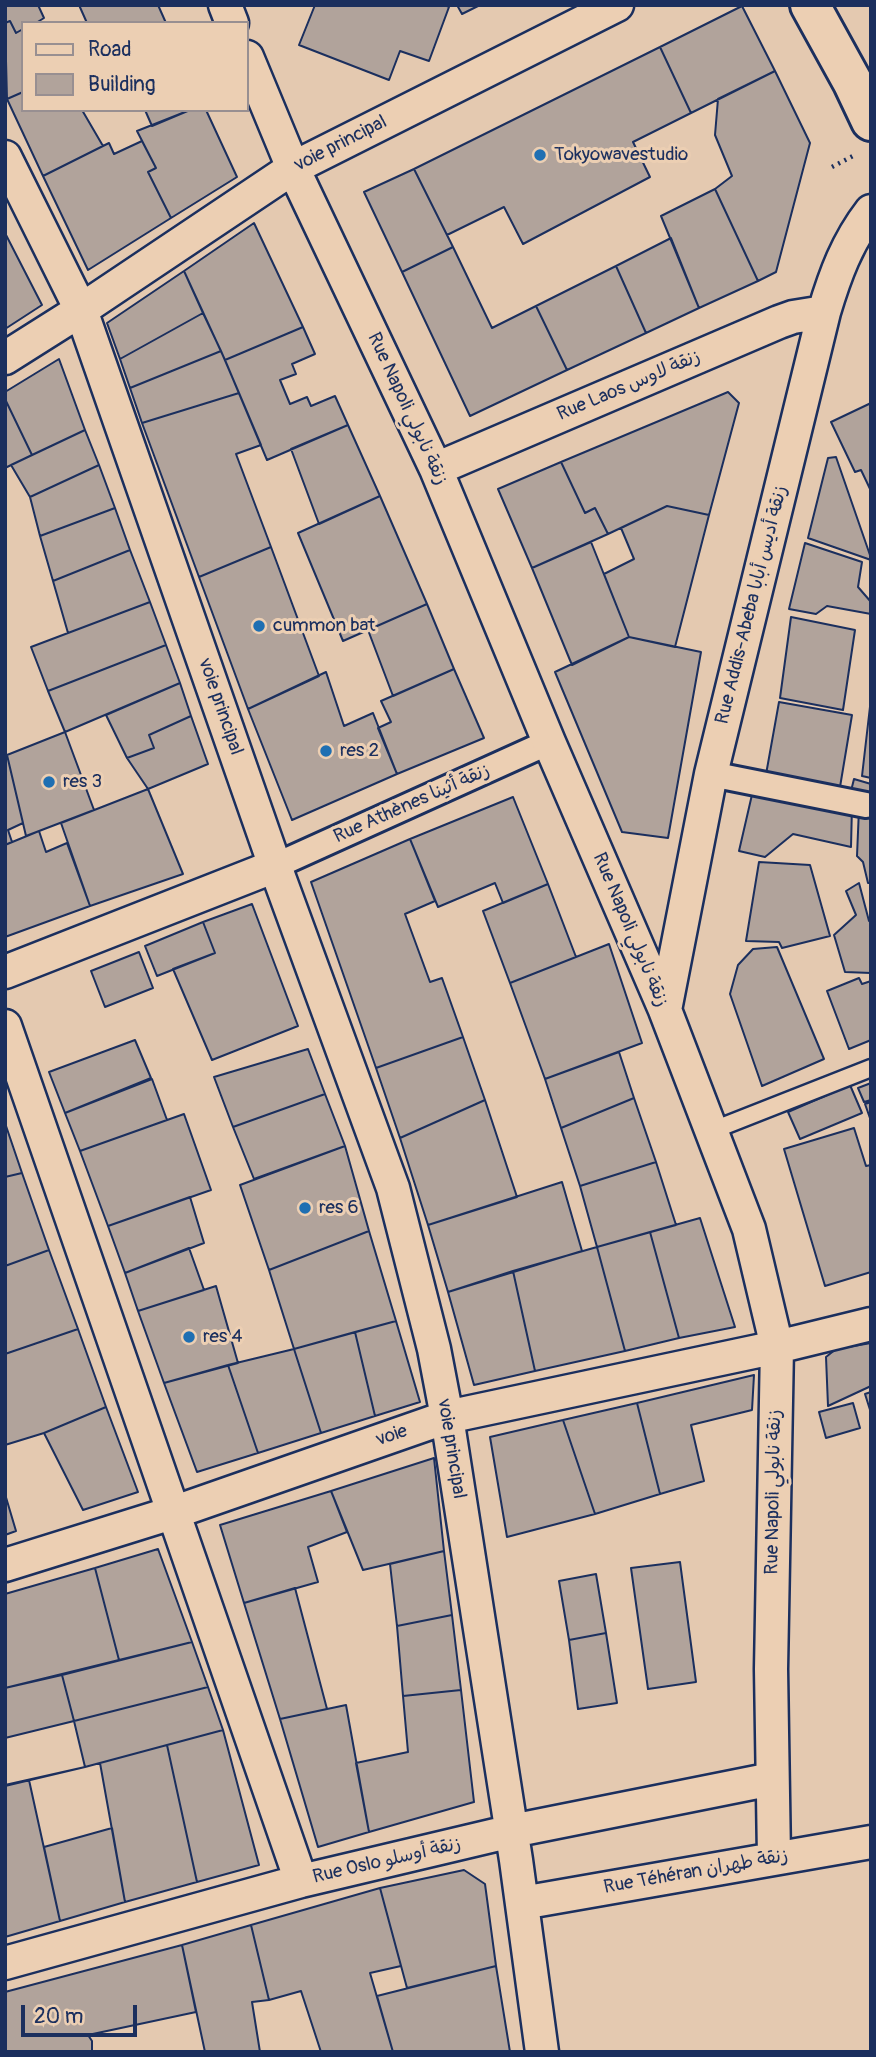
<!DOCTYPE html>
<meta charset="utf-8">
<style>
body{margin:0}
#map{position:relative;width:876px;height:2057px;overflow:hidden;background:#e4c9b0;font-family:Pangolin,sans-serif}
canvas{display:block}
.frame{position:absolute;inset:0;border:7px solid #1b2f5e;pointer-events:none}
.legend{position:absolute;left:21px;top:21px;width:228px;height:91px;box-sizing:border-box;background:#eccfb3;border:2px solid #988f91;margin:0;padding:9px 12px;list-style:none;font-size:21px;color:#1b2f5e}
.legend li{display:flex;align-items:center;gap:14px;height:35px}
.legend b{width:35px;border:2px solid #988f91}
.scale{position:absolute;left:21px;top:2005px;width:116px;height:32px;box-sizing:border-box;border:4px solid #1b2f5e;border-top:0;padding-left:9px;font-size:21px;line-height:24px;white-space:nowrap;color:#1b2f5e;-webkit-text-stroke:5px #eccfb3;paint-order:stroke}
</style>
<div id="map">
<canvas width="876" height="2057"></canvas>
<div class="frame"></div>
<ul class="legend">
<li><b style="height:9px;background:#eccfb3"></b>Road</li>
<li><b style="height:19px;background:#b1a39b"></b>Building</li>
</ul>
<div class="scale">20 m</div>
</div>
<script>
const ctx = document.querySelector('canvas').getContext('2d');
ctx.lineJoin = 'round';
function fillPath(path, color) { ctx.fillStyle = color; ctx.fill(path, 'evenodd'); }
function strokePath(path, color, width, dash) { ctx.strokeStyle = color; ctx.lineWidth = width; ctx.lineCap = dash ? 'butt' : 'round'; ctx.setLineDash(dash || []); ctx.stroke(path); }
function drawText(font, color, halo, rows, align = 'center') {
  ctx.font = font + ' Pangolin,"Playpen Sans Arabic",sans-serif'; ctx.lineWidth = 6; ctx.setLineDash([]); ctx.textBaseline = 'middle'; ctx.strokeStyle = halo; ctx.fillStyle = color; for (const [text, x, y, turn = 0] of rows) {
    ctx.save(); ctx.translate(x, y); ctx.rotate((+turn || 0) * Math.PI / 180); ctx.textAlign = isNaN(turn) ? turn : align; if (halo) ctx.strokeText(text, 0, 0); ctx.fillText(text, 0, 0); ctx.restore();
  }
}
const building = new Path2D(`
 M5,5h33l6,13 -8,5h-13v6l-7,4 -6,-12 -5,2z
 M79,5h79l8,18h-79z
 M315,5h130l4,2 -20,54 -29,-10 -11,29 -90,-35z
 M457,5h23l-18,9z
 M742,6l33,65 -84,42 -31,-66z
 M10,21l6,12 7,-4v63l-16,7 -2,-76z
 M660,47l31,66 -58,29 17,35 -127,67 -19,-37 -57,28 -33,-66z
 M775,71l35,72 -34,129 -18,9 -43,-92 17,-13 -17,-41 3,-36z
 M23,92v18h59l21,36 -60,30 -36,-77z
 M145,110h45l-38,16z
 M190,110h16l31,67 -66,41 -23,-46 8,-4 -19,-37z
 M142,141l14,27 -8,4 23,46 -83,52 -45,-94 66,-33 5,11z
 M414,169l39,78 -51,25 -38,-80z
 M715,189l43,92 -59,27 -38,-92z
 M254,223l49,104 -78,33 -41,-89z
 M5,233l37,72 -37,24z
 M671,238l28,70 -53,25 -30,-67z
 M453,247l39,81 44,-22 31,64 -97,46 -68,-144z
 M616,266l30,67 -79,37 -31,-64z
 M184,271l19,42 -83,46 -13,-36z
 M203,313l18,38 -91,37 -10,-29z
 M303,327l12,27 -23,10 4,10 -16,6 10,24 17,-7 4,9 24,-10 13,29 -81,35 -42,-100z
 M221,351l18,42 -97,30 -12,-35z
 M59,359l26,71 -53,25 -27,-56v-7z
 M728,392l11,11 -30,112 -42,-9 -59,28 -13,-26 -10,5 -24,-51z
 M239,393l22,52 -25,9 35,93 -72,30 -57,-154z
 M5,399l27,56 -27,13z
 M871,403v88l-10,-21 -6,2 -24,-50z
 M348,425l32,71 -61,28 -28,-75z
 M85,430l14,35 -69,32 -19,-32z
 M836,457l35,101v2l-63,-22 20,-80z
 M561,462l24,51 10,-5 13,26 -76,34 -34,-79z
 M99,465l16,43 -75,28 -10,-39z
 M380,496l47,108 -84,37 -45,-108z
 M667,506l42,9 -34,132 -46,-10 -25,-63 30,-15 -13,-31z
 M115,508l15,42 -77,31 -13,-45z
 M591,542l38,95 -57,28 -40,-97z
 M805,543l57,19 -4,25 13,15v12l-44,-8 -11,8 -27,-5z
 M271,547l48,129 -71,33 -49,-132z
 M130,550l20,52 -82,31 -15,-52z
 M150,602l16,43 -118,46 -17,-44z
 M427,604l27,65 -61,27 -25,-66z
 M791,617l64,13 -12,80 -63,-12z
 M629,637l72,15 -33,186 -46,-6 -67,-160z
 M166,645l14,38 -115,49 -17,-41z
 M454,669l30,69 -87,36 -19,-46 13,-6 -10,-21z
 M326,672l18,54 29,-13 24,61 -105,46 -44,-111z
 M180,683l11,33 -42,19 5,13 -27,10 -21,-43z
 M871,698v80l-9,-2z
 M779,702l73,13 -13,78 -74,-13z
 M191,716l17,48 -60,25 -21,-31 27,-10 -5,-13z
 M65,732l29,78 -68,26 -19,-81z
 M5,755h2l16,68 -15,7 4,12 -7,3z
 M854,779l17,5v13l-20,-6z
 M754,786l98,20 -1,41 -58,-13 -28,23 -26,-6z
 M148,789l35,85 -93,32 -29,-83z
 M513,797l35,87 -45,19 -8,-20 -57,24 -28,-68z
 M859,808l12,2v73h-3l-5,-21 -6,-6z
 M39,831l7,21 21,-9 23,63 -85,31v-92z
 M410,839l25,62 -30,13 25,68 12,-4 21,59 -87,31 -65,-186z
 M759,862l51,3 20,71 -48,12 -3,-6 -33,-1z
 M859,883l10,38h2v52l-26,-1 -11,-37 22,-20 -10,-24z
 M548,884l28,73 -66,26 -27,-72z
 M252,904l46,122 -86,34 -39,-91 42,-16 -12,-31z
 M203,922l12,31 -58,23 -12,-30z
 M609,944l33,99 -97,36 -35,-96z
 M777,947l47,112 -62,27 -32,-92 8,-29 15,-16z
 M139,952l14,36 -48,19 -14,-36z
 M859,978l3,6 9,-3v59l-22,9 -22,-58z
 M463,1037l22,63 -85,38 -24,-70z
 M135,1040l16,38 -86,35 -16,-41z
 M308,1049l17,45 -92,33 -19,-50z
 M619,1052l15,46 -73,30 -16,-49z
 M152,1079l15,41 -87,31 -15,-38z
 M871,1083v17l-7,2 -6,-14z
 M850,1085l12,28 -62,26 -12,-27z
 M325,1094l20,52 -91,33 -21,-52z
 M634,1098l22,64 -76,24 -19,-58z
 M485,1100l32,97 -89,28 -28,-87z
 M871,1102v19l-6,-17z
 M184,1114l27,76 -103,36 -28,-75z
 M5,1123l17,50 -17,4z
 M854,1128l12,38 5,-1v107l-46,14 -41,-137z
 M345,1146l24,85 -100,39 -29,-85z
 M656,1162l20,63 -79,22 -17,-61z
 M22,1173l27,77 -44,16v-89z
 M562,1182l20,69 -134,41 -20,-67z
 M190,1197l14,46 -79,30 -17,-47z
 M700,1218l35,109 -56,11 -29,-106z
 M369,1231l27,90 -102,28 -25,-79z
 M650,1232l29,106 -54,13 -28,-104z
 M597,1247l28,104 -90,20 -22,-100z
 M189,1248l15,42 -66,21 -13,-38z
 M49,1250l29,79 -73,25v-88z
 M513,1271l22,100 -61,14 -26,-93z
 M216,1286l22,77 -74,20 -26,-72z
 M396,1321l24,81 -45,14 -20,-84z
 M78,1329l28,78 -62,26 -39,12v-91z
 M355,1332l20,84 -54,17 -27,-84z
 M871,1343v43l-43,20 -2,-49 10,-8z
 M294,1349l27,84 -63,20 -30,-88z
 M228,1365l30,88 -61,19 -33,-89z
 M754,1375l-2,35 -61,15 13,56 -44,13 -23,-91z
 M871,1392v21l-6,-19z
 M637,1403l23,91 -65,20 -32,-94z
 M853,1403l7,25 -34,10 -7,-26z
 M106,1407l32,85 -55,18 -39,-77z
 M563,1420l32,94 -88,23 -17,-100z
 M434,1458l10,93 -81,19 -32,-79z
 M331,1491l16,41 -39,15 10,35 -74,21 -24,-78z
 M5,1494l11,37 -11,4z
 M158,1549l34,93 -73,18 -24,-92z
 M444,1551l8,64 -55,11 -7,-62z
 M680,1562l16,120 -48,7 -17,-121z
 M95,1568l24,92 -114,28v-94z
 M596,1574l10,59 -37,7 -10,-59z
 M295,1588l32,121 -47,10 -36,-116z
 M452,1615l9,75 -58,6 -6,-70z
 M606,1633l11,70 -39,6 -9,-69z
 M192,1642l16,45 -134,34 -12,-46z
 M62,1675l12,46 -69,17v-50z
 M208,1687l15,43 -138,37 -11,-46z
 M461,1690l13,112 -105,30 -13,-69 52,-11 -5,-56z
 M346,1705l23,127 -51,15 -38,-128z
 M74,1721l11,46 -80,19v-48z
 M74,1721l11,46 -80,18v-47z
 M223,1730l36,135 -62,17 -30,-137z
 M167,1745l30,137 -72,20 -25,-139z
 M29,1780l31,141 -55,16v-151z
 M112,1828l13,74 -65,19 -16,-74z
 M464,1870l21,14 11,82 -89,22 -27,-100z
 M380,1888l21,78 -31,7 23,79h-72l-20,-61 -32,9 -18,-75z
 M251,1925l18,75 -17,2 8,50h-55l-23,-107z
 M182,1945l14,67 -108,23 4,6v11h-86l-1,-60z
 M496,1966l14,86h-117l-16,-56z`);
fillPath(building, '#b1a39b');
strokePath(building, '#1b2f5e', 2);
const service = new Path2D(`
 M711,1131l160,-63`);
const pedestrian = new Path2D(`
 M711,774l155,31
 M275,866l274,-124`);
const minor = new Path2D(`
 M225,5l7,18
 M247,57l46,111 143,301 113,273 116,268 84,219 28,118 -6,322 3,189
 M5,157l76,153 194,556 118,322 41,161 13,68 69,443 26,192
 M5,358l76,-48 212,-142 324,-163
 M436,469l343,-147 14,-5 31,-5
 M5,972l270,-106
 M665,1010l46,-236 113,-462c11,-37 23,-70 47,-101
 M5,1026l296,855
 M5,1565l170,-53 272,-95 330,-70 94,-23
 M522,1903l349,-61
 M5,1963l296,-82 211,-50 260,-52`);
const primary = new Path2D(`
 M810,5l43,78 18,38`);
strokePath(service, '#1b2f5e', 21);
strokePath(pedestrian, '#1b2f5e', 30);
strokePath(minor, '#1b2f5e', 37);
strokePath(primary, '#1b2f5e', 44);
strokePath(new Path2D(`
 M832,167l21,-11`), '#1b2f5e', 4.5, [2, 5]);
strokePath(service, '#eccfb3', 16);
strokePath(pedestrian, '#eccfb3', 24);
strokePath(minor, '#eccfb3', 32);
strokePath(primary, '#eccfb3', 38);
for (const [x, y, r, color] of [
 [540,155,7,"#1f6fb2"],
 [259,626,7,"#1f6fb2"],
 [326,751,7,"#1f6fb2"],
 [49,782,7,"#1f6fb2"],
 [305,1208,7,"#1f6fb2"],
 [189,1337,7,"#1f6fb2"]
]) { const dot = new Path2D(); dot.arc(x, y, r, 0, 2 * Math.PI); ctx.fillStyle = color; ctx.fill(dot); strokePath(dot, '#eccfb3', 2.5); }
drawText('19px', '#1b2f5e', '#eccfb3', [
 ["voie principal",341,144,-27],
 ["Rue Laos زنقة لاوس",629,386,-23],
 ["Rue Napoli زنقة نابولي",407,409,65],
 ["Rue Addis-Abeba زنقة أديس أبابا",752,605,-76],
 ["voie principal",220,707,71],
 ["Rue Athènes زنقة أثينا",412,804,-24],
 ["Rue Napoli زنقة نابولي",630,930,67],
 ["voie",392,1436,-19],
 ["voie principal",451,1449,81],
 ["Rue Napoli زنقة نابولي",774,1492,-89],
 ["Rue Oslo زنقة أوسلو",387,1861,-13],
 ["Rue Téhéran زنقة طهران",696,1872,-10]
]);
drawText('19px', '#1b2f5e', '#eccfb3', [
 ["Tokyowavestudio",554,155],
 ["cummon bat",273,626],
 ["res 2",340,751],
 ["res 3",63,782],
 ["res 6",319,1208],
 ["res 4",203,1337]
], 'left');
</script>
